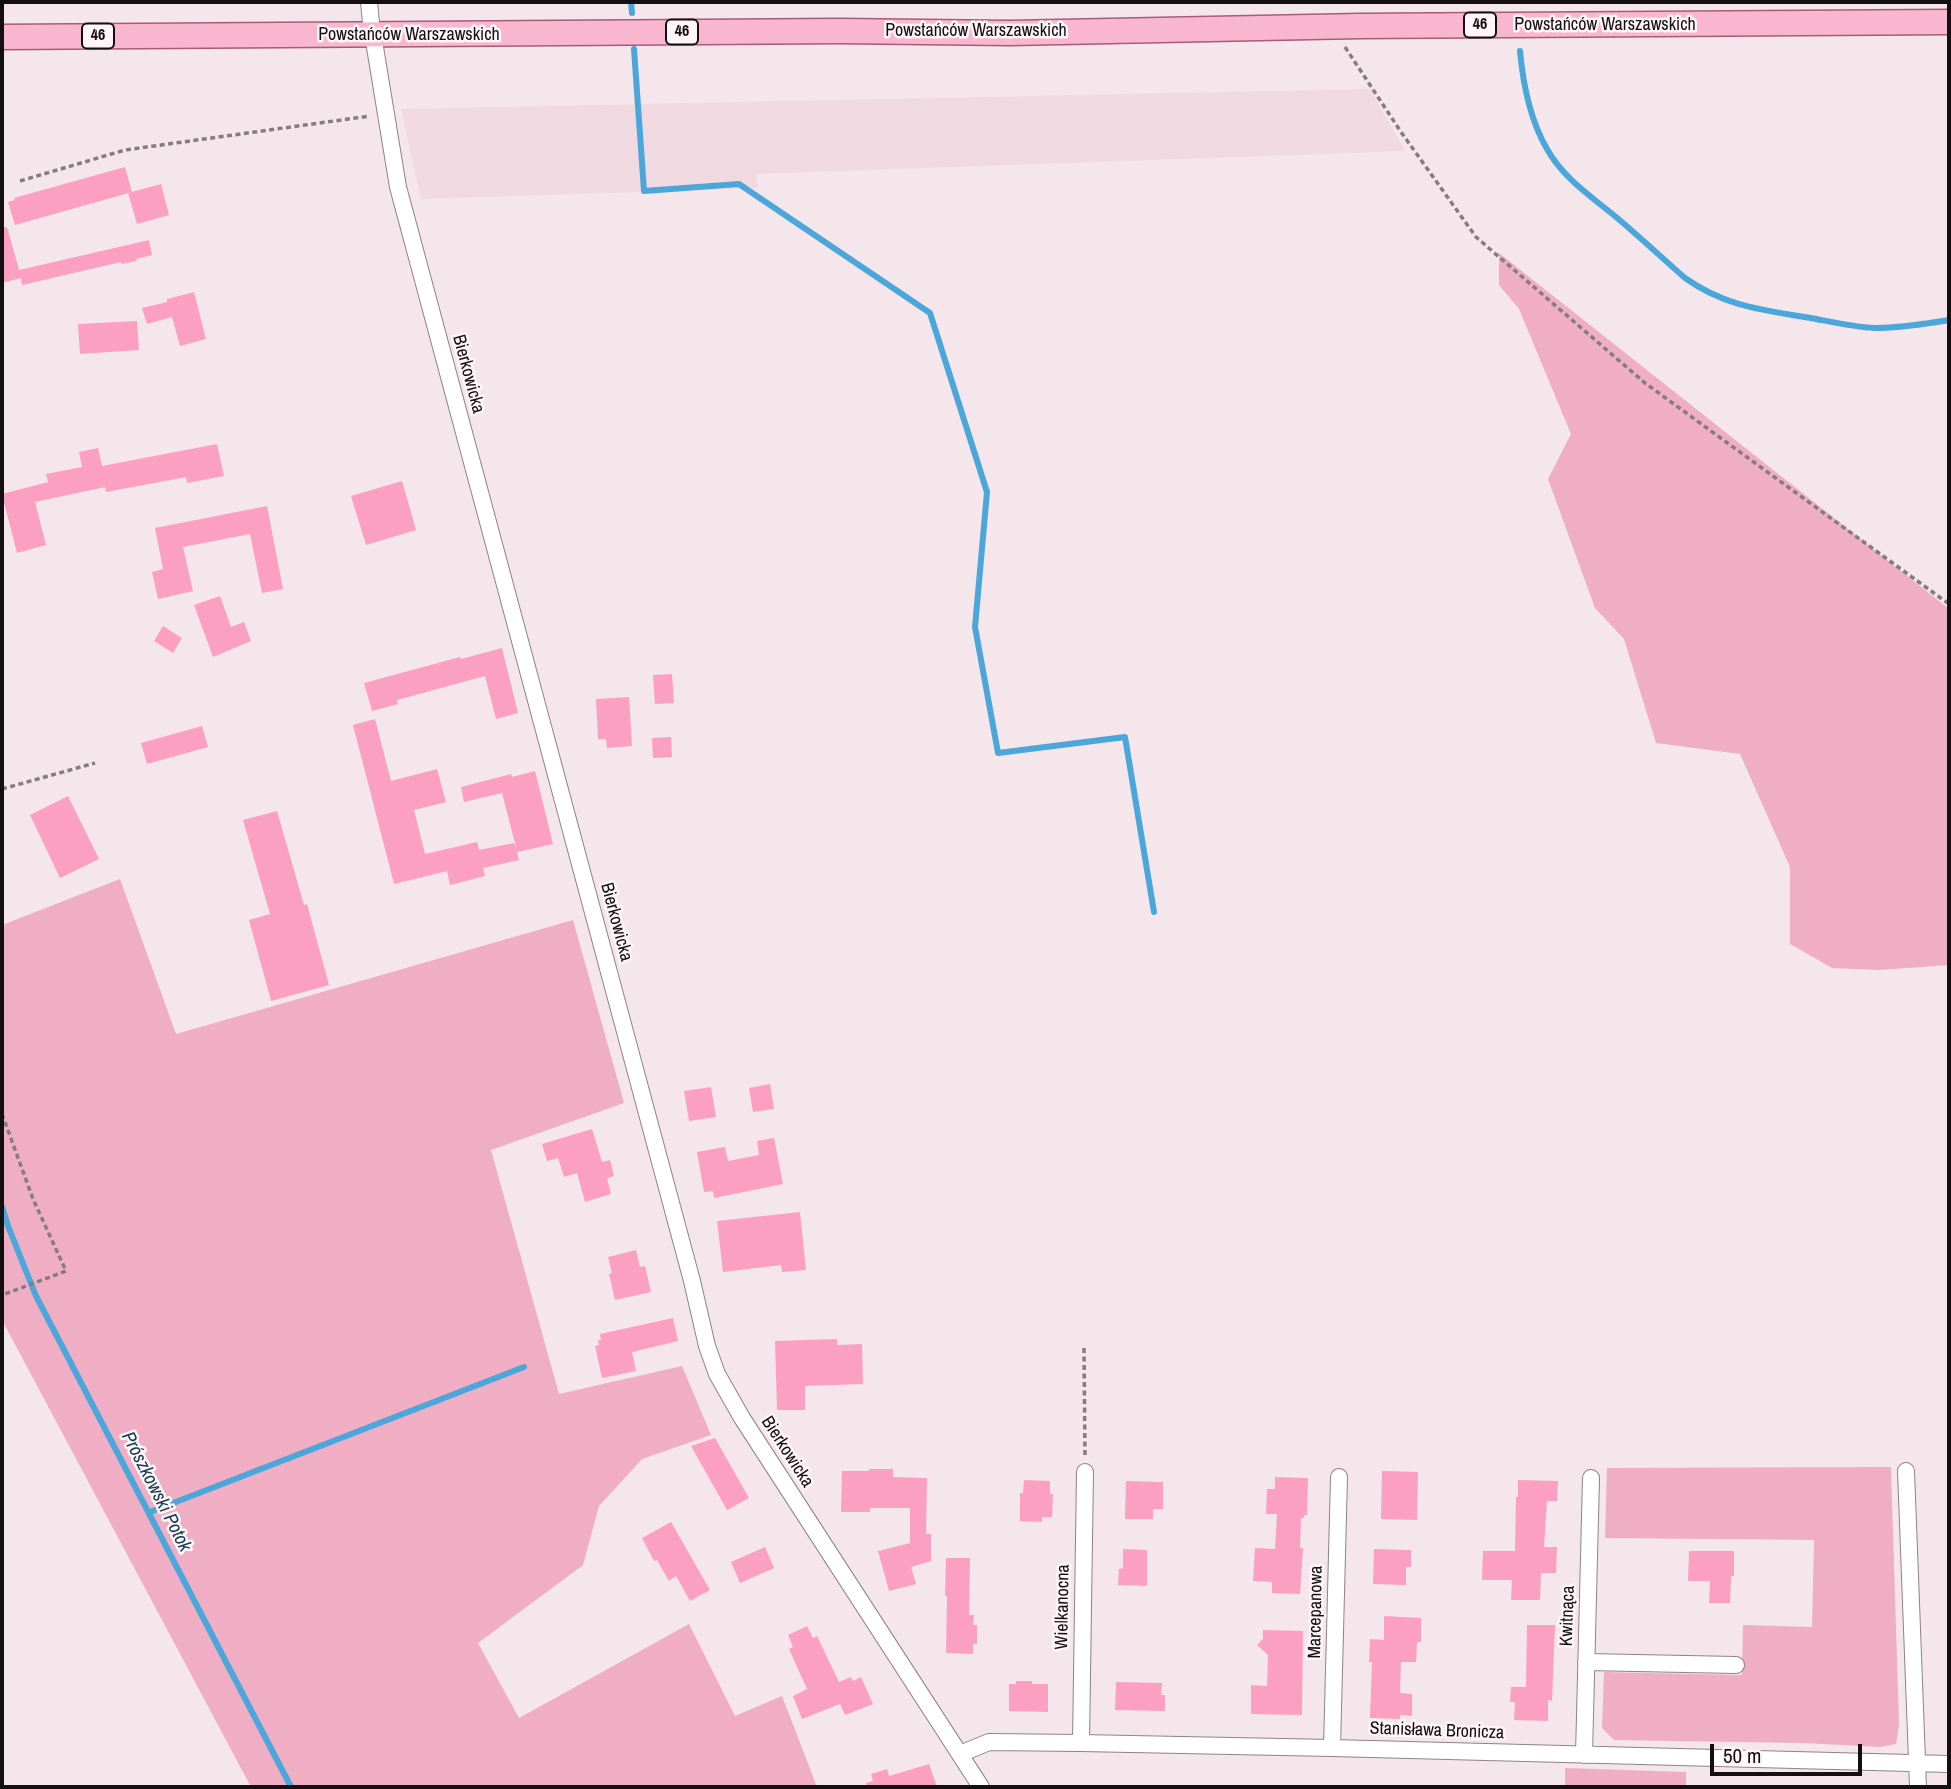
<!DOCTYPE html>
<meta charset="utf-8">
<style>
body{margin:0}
#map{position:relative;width:1951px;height:1789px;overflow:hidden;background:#f5e6eb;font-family:"Archivo Narrow",sans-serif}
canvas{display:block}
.frame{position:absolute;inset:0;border:4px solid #140f11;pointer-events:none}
.scale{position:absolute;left:1710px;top:1744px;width:152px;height:32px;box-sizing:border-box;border:4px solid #140f11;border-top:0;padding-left:9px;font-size:21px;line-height:24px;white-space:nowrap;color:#140f11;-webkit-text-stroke:5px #fef5f8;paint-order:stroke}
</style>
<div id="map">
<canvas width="1951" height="1789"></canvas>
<div class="frame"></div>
<div class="scale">50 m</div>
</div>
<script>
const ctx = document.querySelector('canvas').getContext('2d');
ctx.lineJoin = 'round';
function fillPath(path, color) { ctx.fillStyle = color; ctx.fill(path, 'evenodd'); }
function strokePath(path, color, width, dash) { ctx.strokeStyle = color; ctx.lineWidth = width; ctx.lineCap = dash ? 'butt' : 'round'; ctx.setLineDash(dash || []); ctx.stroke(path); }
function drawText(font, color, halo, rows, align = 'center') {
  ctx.font = font + ' "Archivo Narrow",sans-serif'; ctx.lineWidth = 5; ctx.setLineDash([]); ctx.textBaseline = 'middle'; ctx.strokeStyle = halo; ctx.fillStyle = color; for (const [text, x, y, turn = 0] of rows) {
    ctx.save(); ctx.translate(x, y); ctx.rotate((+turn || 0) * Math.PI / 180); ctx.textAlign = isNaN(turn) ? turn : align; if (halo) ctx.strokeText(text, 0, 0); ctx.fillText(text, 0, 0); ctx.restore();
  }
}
fillPath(new Path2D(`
 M1370,89l35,62 -649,23 2,14 -337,11 -20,-90z`), '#f1d9e1');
fillPath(new Path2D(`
 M1499,253l450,356v356l-70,5 -47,-2 -42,-24v-77l-50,-113 -84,-11 -32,-104 -29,-31 -47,-129 23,-45 -52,-125 -20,-24z
 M120,879l56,155 397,-114 51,183 -133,47 68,244 123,-28 29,69 -69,24 -43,47 -16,59 -105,78 41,75 170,-94 46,92 47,-20 35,91h-566l-249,-467v-395z
 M1891,1467l8,258 -3,19 -16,3 -77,-4 -189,-3 -12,-12 2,-56 138,3 1,-50 69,2 2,-87 -209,-2 2,-70z
 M1565,1768l121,4v15h-121z`), '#efaec4');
strokePath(new Path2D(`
 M631,2l1,11
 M634,49l10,142 95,-7 191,129 57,179 -12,135 23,126 127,-16 29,175
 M1520,51c3,33 10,69 27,98 16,29 45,48 69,68 24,20 46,41 69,61 41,29 78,32 126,40 21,4 42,9 64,10 25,0 50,-4 74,-8
 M2,1207l6,19 28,70 255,491
 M150,1512l374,-145`), '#4ba6da', 6);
fillPath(new Path2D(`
 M125,167l7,25 -117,33 -7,-23 7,-2 -1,-2z
 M161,184l8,31 -32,9 -9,-31z
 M7,227l14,50 -2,-7 130,-30 3,15 -16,4 1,2 -16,3v-2l-99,23 -1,-7 -19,5v-55z
 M194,292l12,47 -26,7 -8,-29 -25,7 -5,-16 25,-6v-3z
 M137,321l2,29 -59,4 -2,-30z
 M217,444l7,32 -37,7 -1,-6 -80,15 -1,-5 -70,15 11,43 -29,8 -15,-59 46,-12 -2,-8 36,-7 -3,-15 19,-4 4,18z
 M402,481l14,49 -50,15 -15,-49z
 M267,506l16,83 -21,4 -12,-59 -67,13 10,44 -35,8 -6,-27 11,-3 -8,-41z
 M220,596l11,31 13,-5 7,19 -38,16 -19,-52z
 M163,626l19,12 -9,15 -19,-12z
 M502,648l16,65 -22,6 -11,-43 -88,24 1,4 -26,7 -8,-28 96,-26 1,2z
 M672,674l2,29 -19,1 -2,-29z
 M629,697l3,49 -25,2 -1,-9h-8l-2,-40z
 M375,719l16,62 46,-12 9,33 -32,8 11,44 52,-12 2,8 35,-7 3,8 -15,-58 -38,9 -3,-15 50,-13 1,3 23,-6 18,73 -36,8 2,8 -36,8 2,8 -35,9 -3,-14 -53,13 -41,-159z
 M202,726l6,21 -61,17 -6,-21z
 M671,737l1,20 -19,1 -1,-20z
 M68,796l31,63 -39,19 -30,-63z
 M277,811l27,94 3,-1 22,81 -58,16 -22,-81 21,-6 -27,-94z
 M770,1084l4,25 -21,3 -4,-24z
 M711,1087l5,30 -27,4 -5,-30z
 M592,1129l10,33 8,-2 4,16 -7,2 4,16 -26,8 -8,-29 -13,4 -6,-19 -11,3 -5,-17z
 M774,1138l9,46 -69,14 -1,-7 -9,1 -7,-40 28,-5 3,14 31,-6 -2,-14z
 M800,1212l6,58 -24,2 -1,-7 -58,7 -6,-51z
 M636,1250l4,17 5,-1 6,26 -36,8 -6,-26 3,-1 -4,-16z
 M673,1318l5,23 -46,11 4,19 -34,7 -7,-32 4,-1 -1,-5h3l-1,-6z
 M837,1339v6l25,-1 1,40 -58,2v24h-28l-2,-69z
 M715,1438l34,60 -22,12 -36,-64z
 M869,1469h24v8l34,1 -1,56h5v27l-20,6 5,17 -27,7 -11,-40 32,-8v-35h-40v4h-29l1,-41h27z
 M1382,1471l36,1 -1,48 -36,-1z
 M1275,1477l33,1 -1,37h-3v3h-3l-1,30h3l-3,46 -28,-1v-11l-19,-1 2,-33 20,1 2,-35h-11l1,-25h8z
 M1024,1480l26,1v13h3l-1,23h-10v5l-22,-1v-28h3z
 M1518,1480l40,1 -1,20h-10l-3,46h13l-1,26h-15l-1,27h-29l1,-20h-30l1,-29h32l1,-54h2z
 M1126,1481l37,1v27h-10v10h-28z
 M671,1522l39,68 -20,11 -14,-25 -7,5 -12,-21 -3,1 -12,-23z
 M765,1547l9,21 -34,15 -9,-21z
 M1123,1549l24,1v36l-29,-1 1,-16 4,-1z
 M1374,1549l37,1v17h-5v18l-33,-1z
 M1689,1551h45v25h-3l-1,27h-21l1,-22h-22z
 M946,1558h24l-1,57h5l-1,10h4v19h-4v10l-27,-1 1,-57h-2z
 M1384,1616l37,2v24h-4l-1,20h-15l-1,31 12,1v22l-12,-1v4l-30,-1 2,-56h-3l1,-23 14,1z
 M1527,1625h28l-3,76 -4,-1v21l-34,-1 1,-18h-5l1,-15h15z
 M807,1626l6,12 4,-2 22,46 12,-5 2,4 8,-4 12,27 -28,11 -5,-11 -38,15 -9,-23 14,-7 -18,-40 4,-2 -5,-12z
 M1263,1630l40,1 -1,84 -51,-1v-29l16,1 1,-31 -11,-10 6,-6z
 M1016,1681h16v3h16v28l-39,-1v-27h7z
 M1116,1682l46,1 -1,12h4v16l-50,-1z
 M929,1764l8,23h-70l-1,-4 7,-2 -2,-7 16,-5 2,7z`), '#fca0c1');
const minor = new Path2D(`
 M369,2l2,21 27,164 294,1094 15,65 10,28 25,44 239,369
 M1906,1471l12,316
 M1586,1662l150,3
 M1081,1743l4,-271
 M1332,1748l7,-271
 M960,1754l29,-12 92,1 251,5 617,16
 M1584,1755l7,-277`);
const primary = new Path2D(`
 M2,37l837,-6 171,2 350,-7 589,-4`);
strokePath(minor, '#8f8286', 18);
strokePath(primary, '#a65c78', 27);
strokePath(new Path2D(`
 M1345,47l56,85 75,105 169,146 304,221
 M20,181l105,-31 245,-34
 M2,789l93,-26
 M2,1114l31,85 33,72 -64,24
 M1084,1348l1,107`), '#867c80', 3.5, [5, 3.5]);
strokePath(minor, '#fff', 16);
strokePath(primary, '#f9b6cf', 24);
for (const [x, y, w] of [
 [1480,25,32],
 [682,32,32],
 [98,36,32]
]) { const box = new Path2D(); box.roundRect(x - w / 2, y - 12.5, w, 25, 5); ctx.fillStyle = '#fef5f8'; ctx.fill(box); strokePath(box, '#140f11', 2); }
drawText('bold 16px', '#140f11', null, [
 ["46",1480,25],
 ["46",682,32],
 ["46",98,36]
]);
drawText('18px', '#140f11', '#fef5f8', [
 ["Powstańców Warszawskich",1605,25],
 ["Powstańców Warszawskich",976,31],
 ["Powstańców Warszawskich",409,35],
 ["Bierkowicka",468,374,75],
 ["Bierkowicka",616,922,75],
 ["Bierkowicka",787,1452,57],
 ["Wielkanocna",1063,1607,-89],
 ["Marcepanowa",1316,1612,-89],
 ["Kwitnąca",1568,1616,-88],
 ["Stanisława Bronicza",1437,1731,2]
]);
drawText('italic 19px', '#143b51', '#fef5f8', [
 ["Prószkowski Potok",156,1492,63]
]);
</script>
